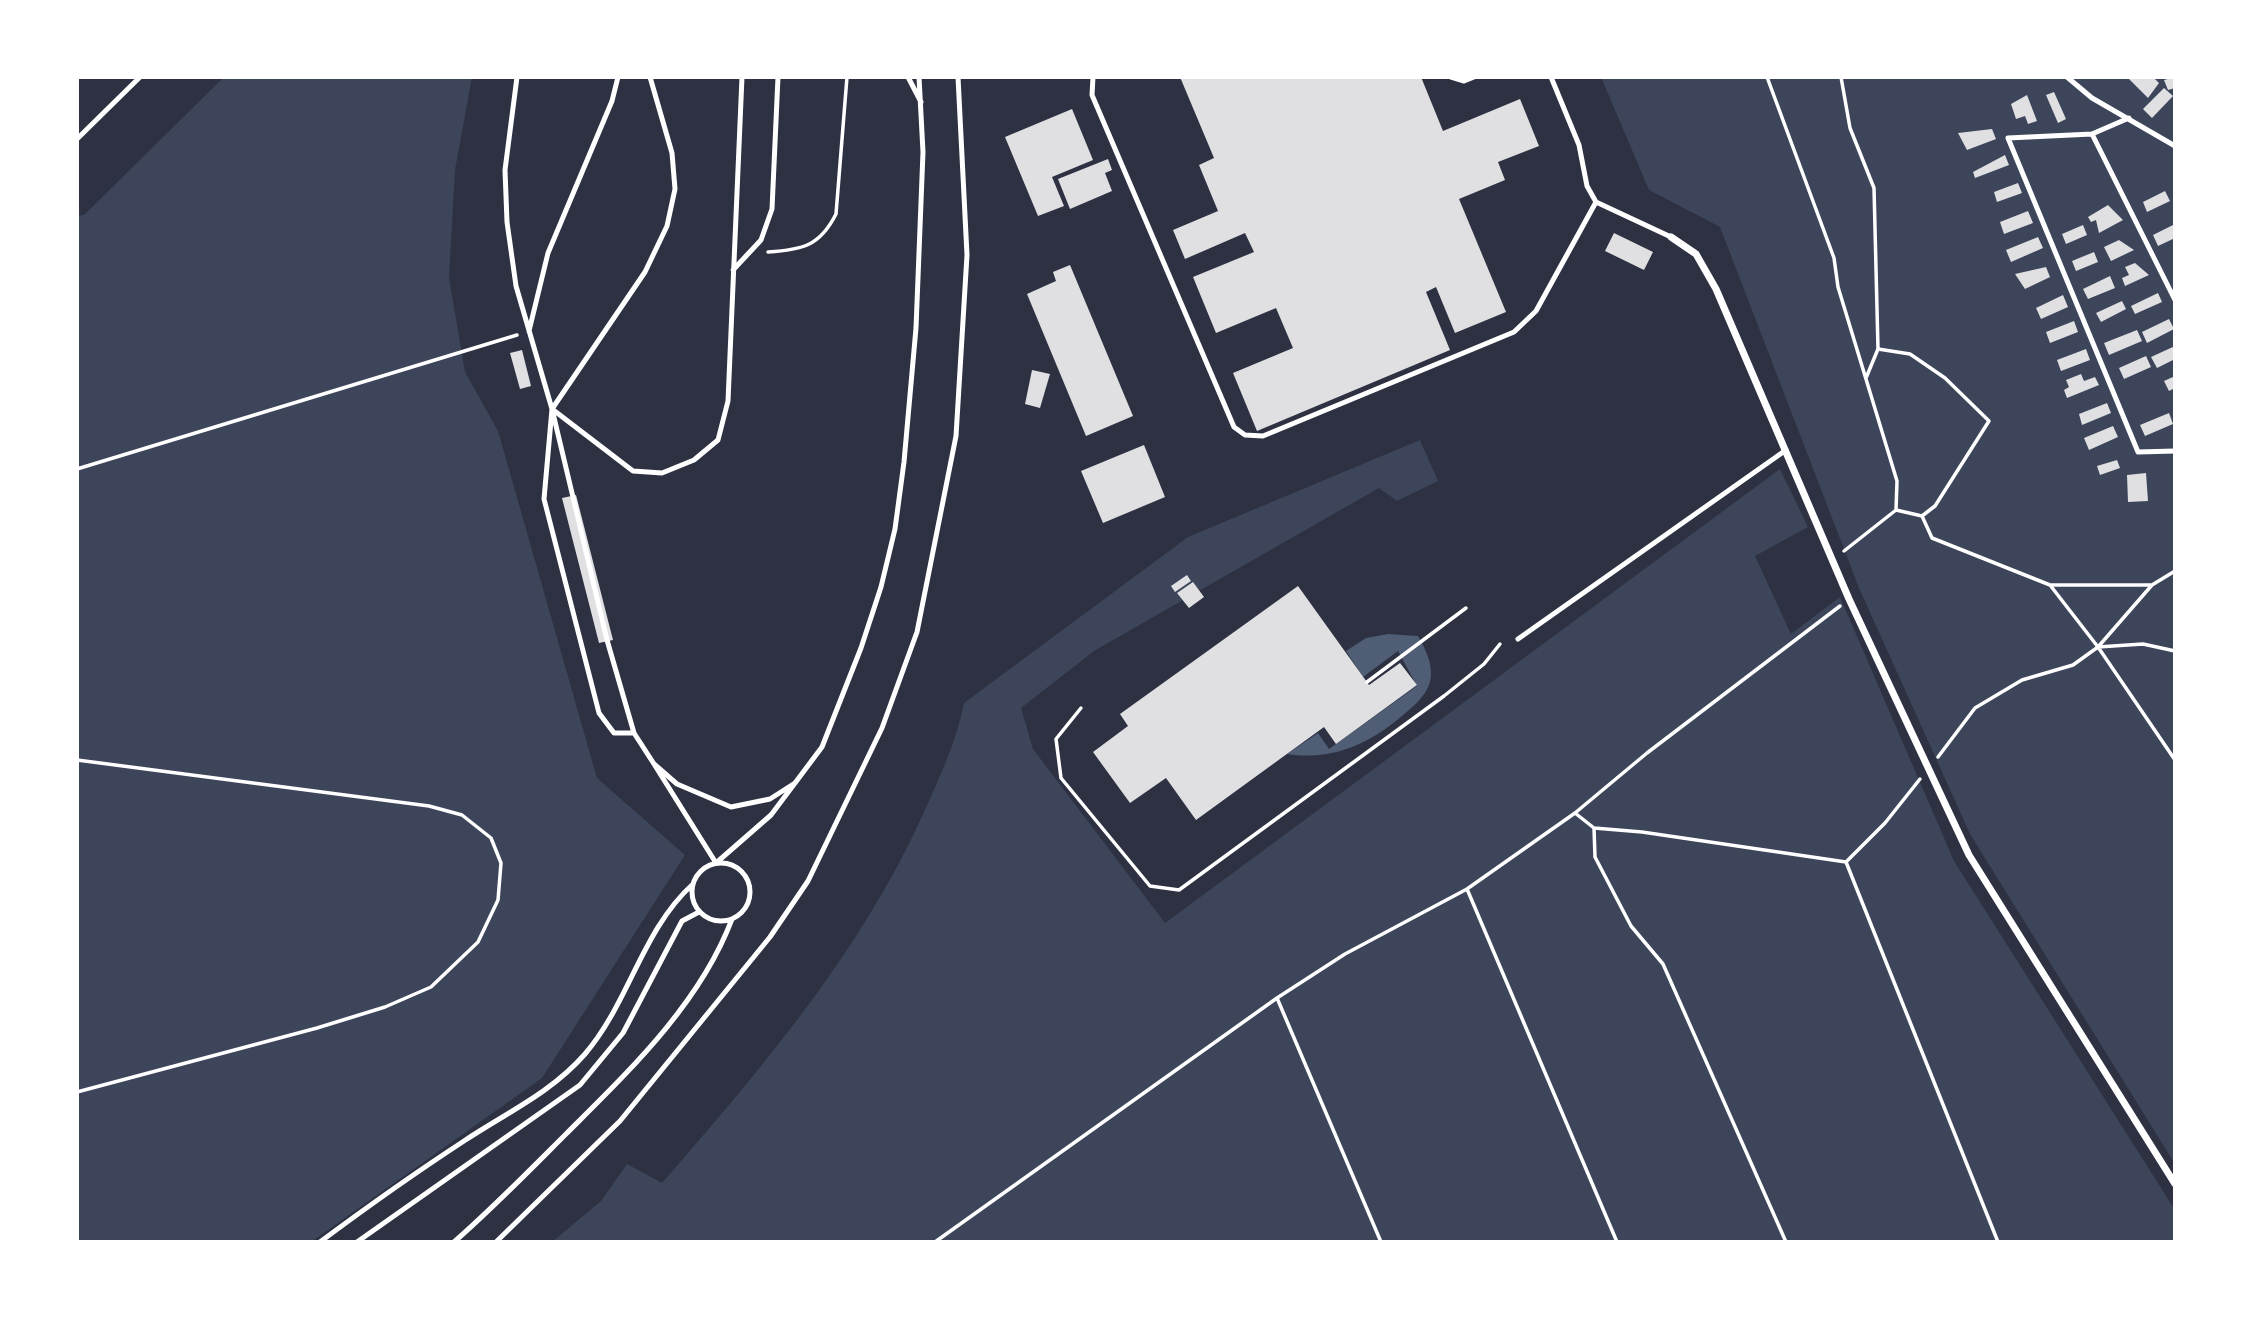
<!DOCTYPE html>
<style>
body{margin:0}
#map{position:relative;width:2252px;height:1319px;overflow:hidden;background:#2d3142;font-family:Georgia,serif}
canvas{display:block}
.frame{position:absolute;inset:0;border:79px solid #fff;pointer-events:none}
</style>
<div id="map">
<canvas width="2252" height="1319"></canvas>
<div class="frame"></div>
</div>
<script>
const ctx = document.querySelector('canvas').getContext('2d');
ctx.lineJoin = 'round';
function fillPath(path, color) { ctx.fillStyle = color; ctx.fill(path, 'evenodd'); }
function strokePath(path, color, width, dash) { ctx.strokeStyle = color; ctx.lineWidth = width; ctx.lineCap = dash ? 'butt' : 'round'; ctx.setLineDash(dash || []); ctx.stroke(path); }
fillPath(new Path2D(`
 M224,77h248l-17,93 -6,108 16,94 33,59 99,347 88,77 -143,223 -231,164h-234v-1026l7,-1z
 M1601,77h574v1087l-205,-330 -111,-246 -139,-361 -71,-37z
 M1420,440l18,41 -41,20 -18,-13 -285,163 -73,57 12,41 132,174 615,-454 28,58 -53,29 36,78 49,-37 114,264 221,349v32h-1623l49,-41 26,-37 35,19c100,-115 199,-231 262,-371 16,-36 32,-70 40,-109l224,-166z`), '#3c4559');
fillPath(new Path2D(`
 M1388,634l30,2c8,14 16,30 12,46 -4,14 -17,25 -28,34 -33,28 -70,45 -115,38l31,-21 11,16 88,-63 -19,-35 -35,26 -17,-26 20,-13z`), '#4f5d75');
fillPath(new Path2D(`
 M1180,77h241l22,54 77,-32 19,47 -41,16 7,18 -46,19 47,113 -51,21 -19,-46 -10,5 24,58 -193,81 -24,-58 60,-25 -17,-40 -60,25 -23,-56 61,-25 -9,-19 -60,26 -12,-29 45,-19 -19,-46 15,-7z
 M2127,77h26l6,6 -11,15z
 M2175,77v11l-7,2 -4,-10z
 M2164,88l9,8 -21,22 -9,-9z
 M2054,92l12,27 -8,4 -12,-28z
 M2027,95l10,26 -9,3 -3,-8 -9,3 -5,-15z
 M1072,109l21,51 -41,17 12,29 -26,10 -33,-79z
 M1992,129l4,10 -29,11 -9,-17z
 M2005,155l4,10 -34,13 -2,-6z
 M1108,159l4,11 -7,3 7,18 -42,18 -12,-30z
 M2018,183l4,10 -25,9 -3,-10z
 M2165,191l5,10 -23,11 -4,-10z
 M2108,205l15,15 -24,13 -3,-13 -5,2 -3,-5z
 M2028,211l5,12 -29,11 -4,-12z
 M2175,224v14l-17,8 -5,-11z
 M2083,225l4,10 -21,9 -4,-10z
 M1614,233l39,19 -9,18 -39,-19z
 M2038,237l5,11 -32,14 -5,-12z
 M2119,240l15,10 -23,11 -7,-14z
 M2094,252l4,10 -22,9 -4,-10z
 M2135,263l14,12 -24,11 -3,-8 7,-3 -4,-8z
 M1070,265l63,151 -47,20 -59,-142 29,-13 -3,-9z
 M2046,267l4,10 -25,12 -10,-15z
 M2110,276l5,12 -27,11 -5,-10z
 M2158,293l4,9 -27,12 -4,-8z
 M2063,295l5,12 -27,12 -5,-11z
 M2122,301l4,8 -25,13 -5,-9z
 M2169,319l5,10 -27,14 -5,-11z
 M2074,321l4,11 -28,11 -4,-11z
 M2137,330l5,11 -33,14 -5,-12z
 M2175,346v13l-18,9 -6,-11z
 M2086,349l4,11 -29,11 -4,-11z
 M522,350l9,36 -11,3 -10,-36z
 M2146,356l5,11 -27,12 -5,-11z
 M1032,370l18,4 -10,34 -15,-4z
 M2081,374l3,7 11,-4 4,8 -32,13 -3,-8 5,-3 -3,-7z
 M2175,376v12l-6,3 -5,-10z
 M2107,403l4,10 -29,12 -3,-11z
 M2169,413l4,11 -28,12 -5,-11z
 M2113,426l5,11 -29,13 -5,-12z
 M1144,445l21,52 -62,26 -22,-52z
 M2117,460l3,8 -20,7 -3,-9z
 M2146,473l2,28 -20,1 -1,-27z
 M576,495l37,145 -14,3 -37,-145z
 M1187,575l4,6 -16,11 -4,-6z
 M1193,582l11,15 -15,11 -12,-15z
 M1298,586l71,99 31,-22 17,22 -81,59 -12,-17 -128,93 -30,-42 -36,25 -37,-51 35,-26 -8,-12z`), '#e0e0e3');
strokePath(new Path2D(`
 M1767,77l67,181 4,29 59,194 -1,29
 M1841,77l9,51 24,60 4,161 -12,29
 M768,252c34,-2 52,-6 68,-38l11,-137
 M1878,349l32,5 35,24 44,43 -54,85 -13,10
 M77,469l440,-134
 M1922,516l10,22 118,47h102l23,-14
 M1844,551l52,-41 26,6
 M2050,585l48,62 77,113
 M2098,647l45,-3 32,7
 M1367,682l99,-74
 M1081,708l-25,31 5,39 89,108 29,4 265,-194 40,-32 16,-20
 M1938,757l37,-49 47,-28 51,-15 25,-18 54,-62
 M77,760l352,46 33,9 29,23 10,25 -3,37 -20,42 -47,45 -46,20 -68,21 -240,64
 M1575,813l19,15 48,4 204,30 39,-39 35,-44
 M1594,828l1,29 36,69 32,38 123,278
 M1846,862l152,380
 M1467,889l150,353
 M1277,998l104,244
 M935,1242l342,-244 68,-44 122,-65 108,-76 72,-60 193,-147`), '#fff', 3.5);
strokePath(new Path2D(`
 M517,77l-12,93 2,52 9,64 36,123 55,231 27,93 20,31 23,20 54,23 39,-8 25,-16
 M908,77l13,25
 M1093,77l-1,18 142,332 11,8 18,1 251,-104 22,-21 60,-109 -9,-16 -8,-41 -28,-68
 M1451,77l13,4 10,-4
 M2067,77l25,21 83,48
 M2129,118l-37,16 83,166
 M2092,134l-84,4 130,314 37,-1
 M77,139l63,-62
 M1596,202l75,35
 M733,270l28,-30 11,-31 6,-132
 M529,331l19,-78 64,-152 6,-24
 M552,409l81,62 29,2 32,-13 24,-20 10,-39 14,-324
 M1518,639l268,-189
 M634,733h-20l-15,-20 -55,-214 8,-90 93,-137 22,-46 8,-37 -3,-36 -22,-76
 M654,764l62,99 55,-48 51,-68 39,-99 20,-61 14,-58 9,-67 12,-134 7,-176 -4,-75
 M692 892a29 29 0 1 1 58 0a29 29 0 1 1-58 0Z
 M320,1242c47,-35 95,-69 144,-101 42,-28 87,-48 121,-87 44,-51 57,-124 108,-170
 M357,1242l223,-157 43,-52 59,-112 17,-9
 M454,1242c39,-34 75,-71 112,-108 63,-63 134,-130 166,-215
 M496,1242l124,-121 150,-184 38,-56 74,-153 35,-96 39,-196 11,-181 -9,-178`), '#fff', 5);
strokePath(new Path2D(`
 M1671,237l25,17 20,35 133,310 120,256 206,329`), '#fff', 7);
</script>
